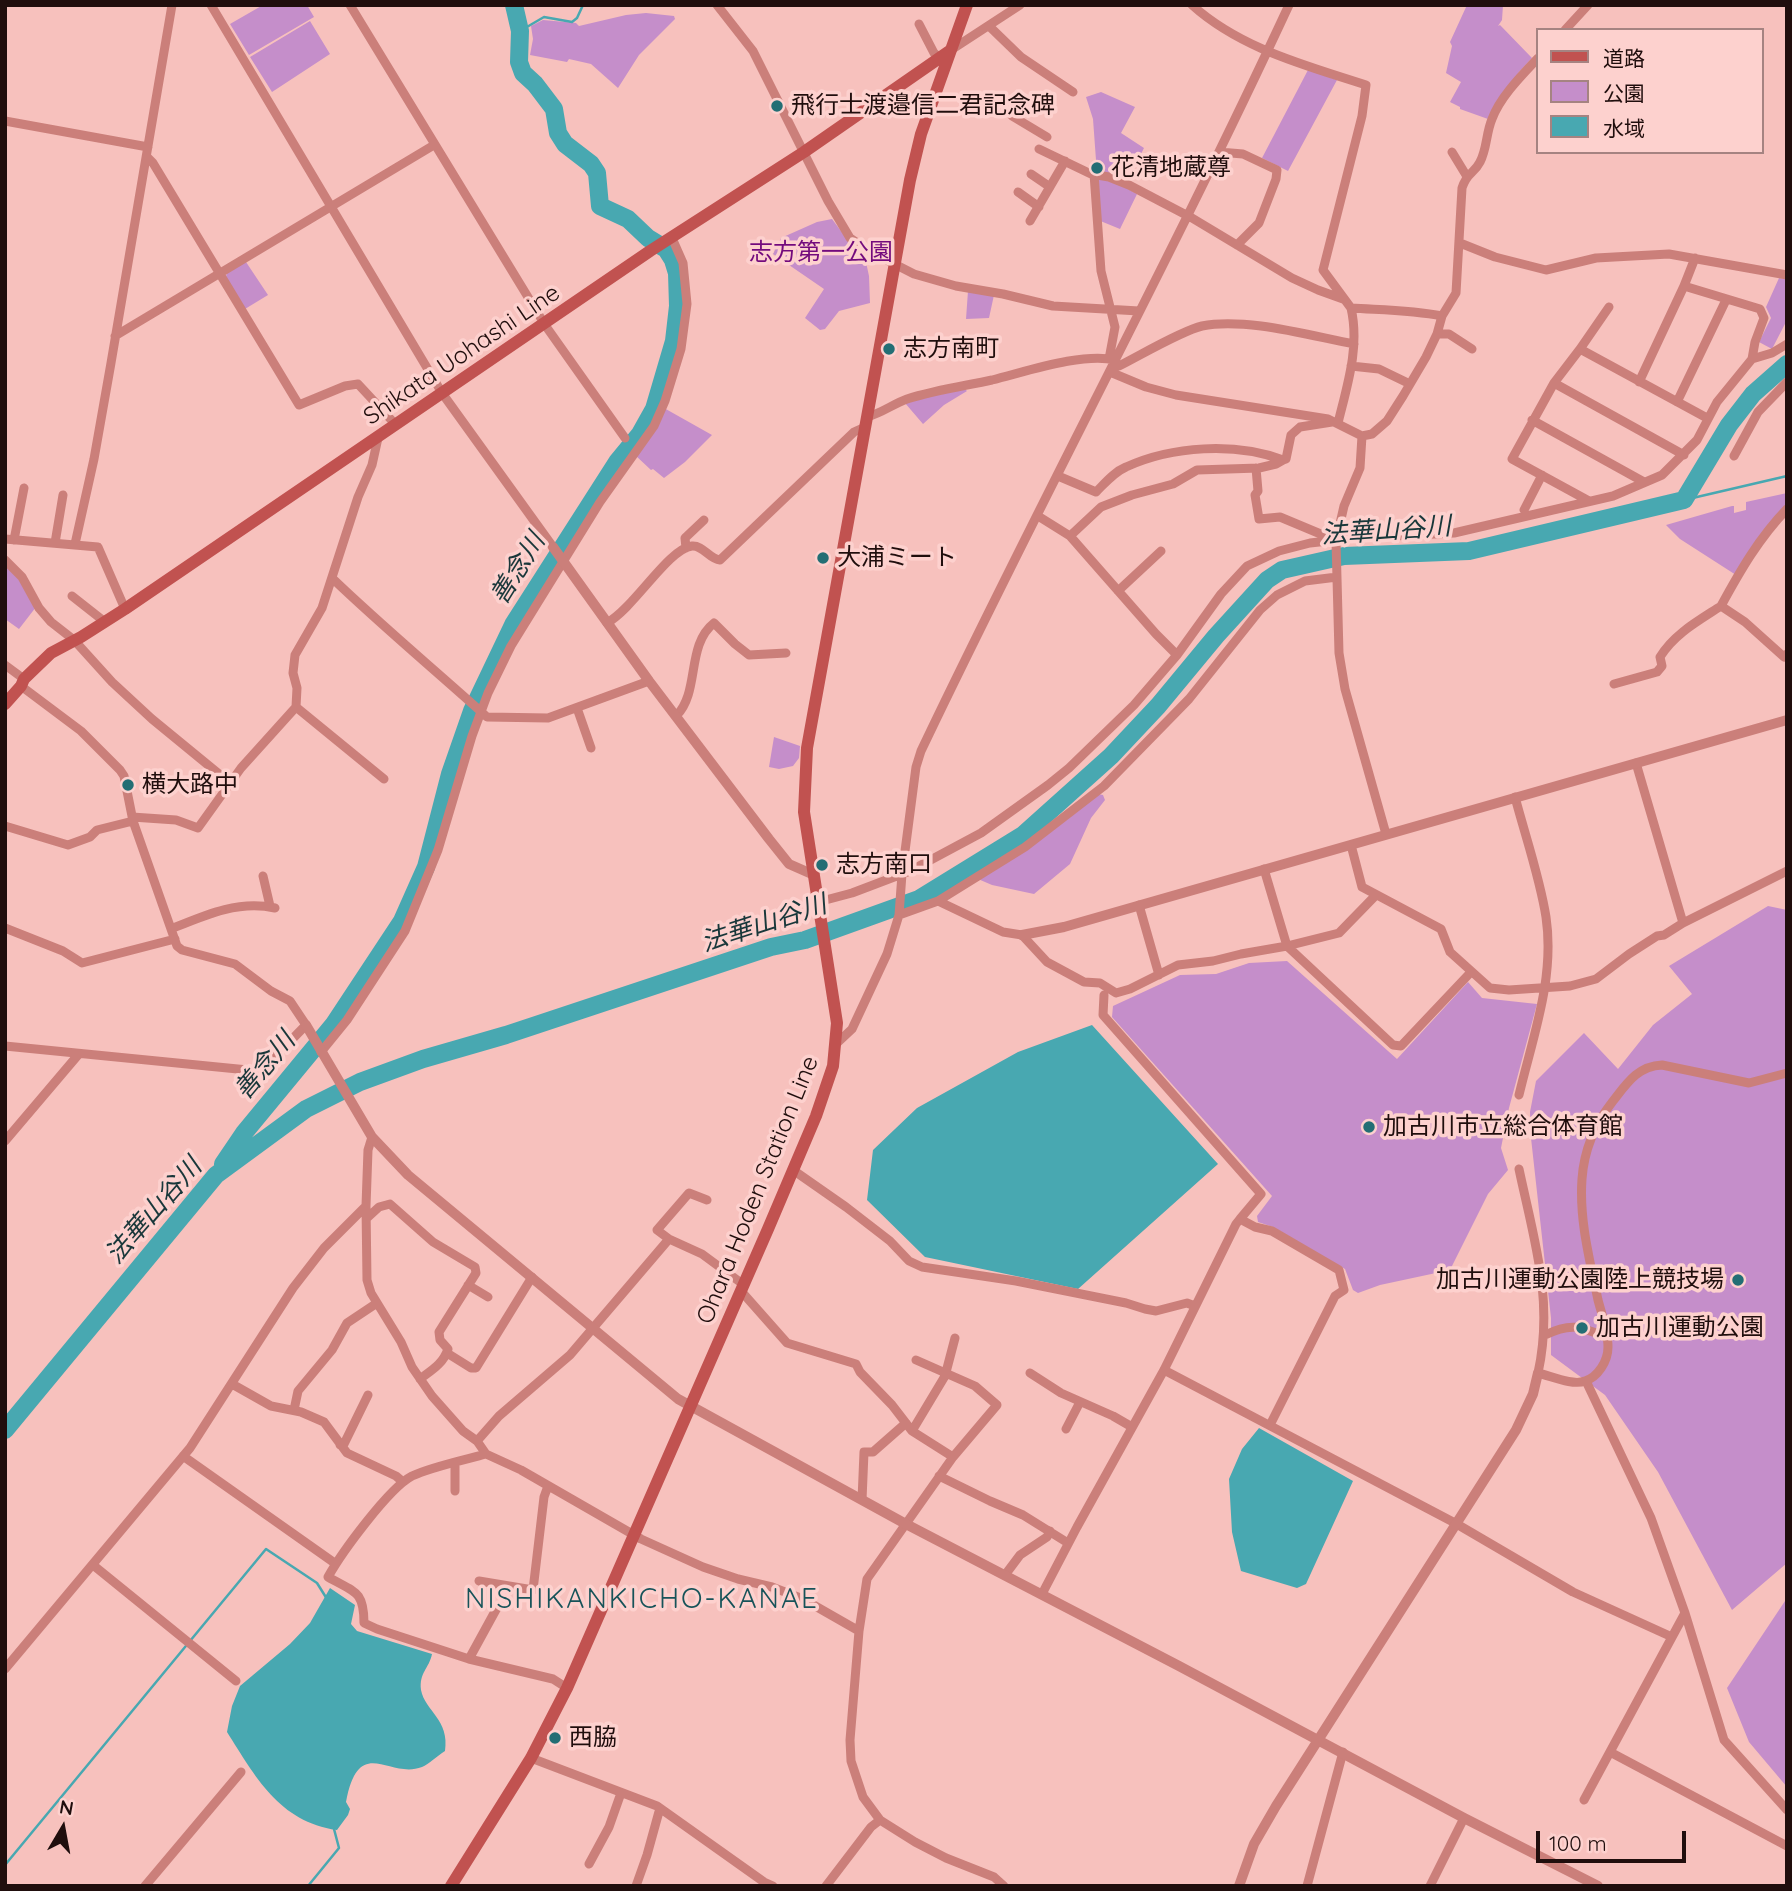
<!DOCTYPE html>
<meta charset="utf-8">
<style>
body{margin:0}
#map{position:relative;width:1792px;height:1891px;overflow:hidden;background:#f7c1bd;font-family:Quicksand,"Noto Sans JP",sans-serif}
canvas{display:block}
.frame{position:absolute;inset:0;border:7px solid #200e0d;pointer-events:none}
.legend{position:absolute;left:1536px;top:28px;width:228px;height:126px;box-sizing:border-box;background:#fdd1ce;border:2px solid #a58381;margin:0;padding:9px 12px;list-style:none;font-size:21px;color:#200e0d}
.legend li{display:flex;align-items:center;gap:14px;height:35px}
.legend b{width:35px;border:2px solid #a58381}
.north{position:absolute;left:28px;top:1793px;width:70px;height:70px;-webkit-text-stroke:5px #fdd1ce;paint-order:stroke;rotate:10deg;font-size:19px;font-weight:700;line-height:28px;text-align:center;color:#200e0d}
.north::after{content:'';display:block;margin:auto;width:24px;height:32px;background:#200e0d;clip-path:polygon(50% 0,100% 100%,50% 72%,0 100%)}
.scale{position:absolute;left:1536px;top:1831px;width:150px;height:32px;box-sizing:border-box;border:4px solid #200e0d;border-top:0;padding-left:9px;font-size:21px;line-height:24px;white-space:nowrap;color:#200e0d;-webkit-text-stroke:5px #fdd1ce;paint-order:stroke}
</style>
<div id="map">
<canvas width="1792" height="1891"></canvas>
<div class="frame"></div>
<ul class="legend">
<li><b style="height:9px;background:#c15250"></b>道路</li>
<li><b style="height:19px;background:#c58eca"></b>公園</li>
<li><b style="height:19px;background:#48a8b1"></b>水域</li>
</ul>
<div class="north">N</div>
<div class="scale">100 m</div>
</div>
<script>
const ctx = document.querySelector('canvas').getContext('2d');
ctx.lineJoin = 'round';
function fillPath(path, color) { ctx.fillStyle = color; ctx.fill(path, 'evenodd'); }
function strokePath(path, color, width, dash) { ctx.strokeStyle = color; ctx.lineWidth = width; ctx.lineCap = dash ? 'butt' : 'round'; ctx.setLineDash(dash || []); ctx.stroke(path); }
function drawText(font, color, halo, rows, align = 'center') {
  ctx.font = font + ' Quicksand,"Noto Sans JP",sans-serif'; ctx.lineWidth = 7; ctx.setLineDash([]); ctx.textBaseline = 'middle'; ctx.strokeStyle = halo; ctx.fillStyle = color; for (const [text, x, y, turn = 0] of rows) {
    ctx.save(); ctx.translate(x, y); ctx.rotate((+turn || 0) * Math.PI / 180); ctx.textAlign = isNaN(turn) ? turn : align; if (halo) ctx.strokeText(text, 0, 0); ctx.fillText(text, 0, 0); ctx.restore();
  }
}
fillPath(new Path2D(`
 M263,5h44l7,12 -65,38 -19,-31z
 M1467,5h36l-1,15 -4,6 2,-1 32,33 -13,14 -31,47 -28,-10v-2l-10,-5 11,-20 -15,-9 6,-27 -2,-4z
 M646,13l28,3 1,3 -36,36 -21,33 -27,-24 -22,-5 -2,3 -37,-7 3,-16 -2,-13 12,-6 33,3 3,3 47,-11z
 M310,21l20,33 -58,38 -22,-35z
 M1308,70l29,10 -49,91 -26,-13z
 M1101,92l34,15 -14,26 23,15 -17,34 -12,-8 -13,-2 -1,-8 -5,-4 -3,-41 -7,-22z
 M1097,178l15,2 25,14 -17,35 -22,-9z
 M832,219l21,28 11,6 5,23 1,27 -31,8 -14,18 -5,1 -15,-12 19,-29 -51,-35 8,-16 36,-16z
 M246,262l22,33 -23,14 -19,-32 1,-5z
 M1779,278l8,1v41l-15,29 -13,-7 12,-24 -5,-11z
 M968,291l26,4 -5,23 -23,1z
 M964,388l3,3 -23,14 -21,19 -18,-21z
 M664,408l48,27 -27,27 -21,16 -11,-9 -2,1 -16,-15z
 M1787,493v14l-51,68 -56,-36 -14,-14 66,-19h2v7l12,-3v-8z
 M5,561l10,10 21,36 -17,22 -14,-10z
 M774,737l26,9 -1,12 -6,8 -14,3 -10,-2z
 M1098,794l5,1 2,5 -14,18 -21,46 -36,30 -42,-9 -14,-6z
 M1768,906l19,4v653l-55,47 -74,-138 -53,-77 -54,-40v-37l-20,-180 -1,-26 6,-31 48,-48 34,36 35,-44 39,-31 -23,-28z
 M1287,961l110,98 71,-77 14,16 55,6 -28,104 -8,40 7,22 -20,24 -38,76 -70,15 -22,8 -5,-3 -8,-21 -72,-42 -15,-5 -1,-6 15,-20 -160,-179 1,-11 67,-31 36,-1 33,-11z
 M1787,1598v189l-38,-45 -22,-54z`), '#c58eca');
fillPath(new Path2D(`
 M1092,1025l126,139 -140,125 -153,-32 -58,-57 6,-50 44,-42 101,-56z
 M1259,1428l94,53 -47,103 -9,4 -56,-17 -9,-39 -3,-53 13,-30z
 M330,1588l25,17 -4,19 6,7 75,23c-3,15 -13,18 -11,36 4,21 29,30 24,61 -8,5 -16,13 -23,16 -33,13 -63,-34 -76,35l4,7 -2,6 -11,15c-58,-8 -82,-54 -110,-98l5,-26 8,-20 50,-42 20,-21z`), '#48a8b1');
strokePath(new Path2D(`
 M520,31l24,-14 28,5 5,-4 6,-13
 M1684,500l103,-24
 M5,1865l261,-316 51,34 10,16
 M308,1886l31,-38 -5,-19`), '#48a8b1', 2.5);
strokePath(new Path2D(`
 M223,1164l21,-31 90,-109 68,-103 24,-54 24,-93 22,-63 42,-88 103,-161 23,-28 14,-25 20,-68 4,-35 -1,-33 -4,-13 -7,-11 -18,-11 -20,-19 -28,-13 -3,-33 -6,-9 -26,-20 -7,-11 -4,-24 -19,-25 -12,-11 -4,-11 1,-31 -6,-26
 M5,1430l211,-255 90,-66 54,-27 63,-23 83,-24 265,-88 34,-7 114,-41 104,-64 88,-79 47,-50 58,-70 51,-56 15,-10 62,-14 125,-5 215,-51 45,-75 24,-31 34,-30`), '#48a8b1', 18);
strokePath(new Path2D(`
 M211,5l231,388 111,154
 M350,5l195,320 80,113
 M717,5l36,46 75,150 22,37 19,13 45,23 42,12 47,8 50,12 86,5
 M1192,5c49,44 113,60 174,80l-4,31 -39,154 28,38c9,39 -4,78 -13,115
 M919,24l15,29 6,5
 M989,26l32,31 52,35
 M1565,30l23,-25
 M951,50l69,-45
 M1012,116l35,21
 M5,121l143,26
 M1039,149l52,25 18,3 20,8 63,33 100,60 26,12 25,9
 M1219,152l24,2 34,16 -1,9 -17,44 -22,22
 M1452,152l14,23
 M147,157l6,6 146,242 46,-19 13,-2 38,41
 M1031,174l19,13
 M1094,174l7,97 14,56 -6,32
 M1018,192l21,15
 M1030,221l35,-60
 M1460,243l35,14 51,13 50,-12 73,-4 118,21
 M1684,286l76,23 4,9 -9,24 -3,17
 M1351,308c31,2 61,2 91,8
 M1437,334h12l23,15
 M115,336l319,-191
 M1580,349l29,-42
 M1113,365l6,1c22,-11 62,-35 83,-40 43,-9 109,10 152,18
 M1351,366l28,3 31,15
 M1110,372l36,15 30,8 152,24 34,17 10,-2 15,-13 16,-25 23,-39 11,-23 5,-18 14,-23 6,-105c5,-16 12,-14 18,-26 7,-13 6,-29 12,-43 8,-22 30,-44 46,-61
 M1639,382l45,-96 11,-28
 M1554,383l130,72
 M1677,402l49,-102
 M867,417c15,-4 26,-13 40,-18 28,-9 57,-13 85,-19 33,-8 91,-28 123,-20
 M1532,420l112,62
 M1362,436l-2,32 -16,38 -8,35 3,112 6,36 41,145
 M1734,456l24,-44 29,-30
 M1256,468l2,23 -3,4 4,24 21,-2 55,23
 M1058,476l38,16c9,-9 18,-20 30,-25 46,-21 109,-25 157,-7l3,-1 5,-24 9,-8 32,-5
 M1589,501l-77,-42 42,-76 26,-34 127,69
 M1787,509c-28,29 -47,62 -66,97l24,16 39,35 3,-3
 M1524,510l18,-35
 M1038,516l32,20 86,98 21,21
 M1070,536l31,-29 31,-12 41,-11 24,-14 62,-2 17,-4 7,-4
 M5,539l93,8 27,62
 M14,540l10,-52
 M55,543l8,-48
 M75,544l19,-85 17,-96 61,-358
 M686,548l-1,-10 19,-18
 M5,560l17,17 17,31 12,14 23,18 38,42 40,37 78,64
 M332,578c50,48 103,92 155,139l61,1 101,-37
 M1118,591l43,-40
 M72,596l33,26
 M607,623c28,-16 61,-74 85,-77 11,-1 17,13 28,14l134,-128 11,-5
 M5,665l19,14
 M1614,684l43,-12 5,-6 -2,-9c14,-23 38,-36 61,-51
 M296,707l88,72
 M577,708l14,40
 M677,715c23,-24 9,-70 37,-92l21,21 14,11 37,-2
 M1636,763l47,160
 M1515,797c10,38 25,81 31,120 9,61 -13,119 -27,178
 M132,817l44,3 22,8 43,-60 55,-61 1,-19 -4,-15 2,-18 27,-47 36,-111 14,-32 6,-27
 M5,826l63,19 22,-8 7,-7 36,-9
 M1351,845l11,42 79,42 9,23 40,36 19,2 61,-4 26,-7 33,-25 28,-18 7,-1 19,-12 104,-52
 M1264,869l23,77 106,99 8,1 70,-74
 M263,876l7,30
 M938,901l87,-54 79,-61 85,-87 71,-89 17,-15 28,-14 32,-4
 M818,902l34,-9 58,-22 71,-38 67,-48 21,-17 65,-63 43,-50 44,-61 26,-28 32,-15 31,-8 45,-5 99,-5 159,-37 49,-21 35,-35 20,-38 35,-43 20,-6 15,-9
 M1139,905l20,70
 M899,915l39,-14 65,31 19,3 25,27 37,20 16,1 16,10 14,-4 48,-24 35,-4 28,-7 46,-8 52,-13 36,-37
 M5,928l58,23 19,12 93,-24
 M171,929c34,-14 67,-29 104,-21
 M1104,995l-1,20 158,179 -21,25
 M836,1044l16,-15 35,-75 12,-39 3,-41 14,-107 5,-16c119,-250 251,-494 368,-746
 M5,1046l253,25 6,-3 42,-43 -16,-24 -19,-10 -36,-27 -53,-14 -5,-4 -44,-125 -9,-45 -4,-6 -39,-39 -60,-45
 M321,1052l26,-32 58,-89 33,-81 34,-114 16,-43 23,-47 89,-144 54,-76 11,-25 16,-52 6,-45 -4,-41 -11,-25
 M372,1137l-4,13 -2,56 1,74 4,13 30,49 11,25 20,29 31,35 14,10 9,13 35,16 120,69 62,28 35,12 34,8 31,12 56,32
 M5,1141l73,-86
 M1519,1169c15,71 35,131 19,204 13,3 35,13 47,8 13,-4 23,-20 23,-34 0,-15 -6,-32 -10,-47 -8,-39 -19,-80 -16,-121 2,-29 13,-55 31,-78 14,-18 25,-35 49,-36l87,18 38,-10
 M793,1170l53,37 44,34 19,20 13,6 94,14 110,22 19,6 11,2 31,-8 8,3
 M707,1200l-18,-7 -32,37 12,9 33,15 42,31
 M367,1218l12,-11 11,-3 43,38 42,25 1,6 -37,59 1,8 8,9c-5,15 -16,21 -28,30
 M468,1285l20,12
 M741,1291l46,52 69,21 4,8 32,33 20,26 41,26 -86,122 -8,52 -9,109 1,21 12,36 17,23 35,22 31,16 48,19 10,9
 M1545,1335c27,-13 36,-8 61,2
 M447,1353l24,15h5l56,-91
 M916,1360l59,26 22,19 -44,52
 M1164,1370l291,153 118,69 99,45
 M1030,1373l31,20 52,23 19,11
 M1586,1381l65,137 34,95 39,127 63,70
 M232,1384l39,22 30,6 23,10 23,31 49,23 7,6
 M294,1410l4,-19 34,-41 15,-27 30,-20
 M1066,1429l14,-27
 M912,1431l33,-55 10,-38
 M477,1441l22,-25 71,-61 99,-116
 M340,1445l4,-1 24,-49
 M486,1454c-22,6 -55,13 -74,22 -23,12 -70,76 -84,101 26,15 36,13 36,46l13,6 92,30 84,20 14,9
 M183,1456l153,108
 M939,1476l51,25 33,14 45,28
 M455,1491v-28
 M862,1500l2,-48h9l33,-29
 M93,1565l143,116
 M1005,1575l15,-20 27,-18 3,-6
 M479,1581l54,9 11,-93 4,-11
 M1042,1594l35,-67 87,-157 72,-146 4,-5 15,8 17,4 67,39 5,20 -9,6 -65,129
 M469,1659l29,-53
 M5,1669l185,-221 103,-160 31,-40 42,-42
 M1610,1752l177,94
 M531,1758l126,48 107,76 9,4
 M1584,1800l101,-187
 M589,1864l20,-37 12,-34
 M145,1886l96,-114
 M636,1886l11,-31 13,-47
 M826,1886l45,-59 9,-7
 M1307,1886l36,-134
 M1430,1886l34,-68`), '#cb7f7a', 9);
strokePath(new Path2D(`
 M553,547l96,134 120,158 20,25 25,11
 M1022,935l42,-8 723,-207
 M306,1025l66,112 36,38 270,224 226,124 275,143 285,152 134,68
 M1239,1886l15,-42 22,-38 240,-376 17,-36 5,-21`), '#cb7f7a', 10);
strokePath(new Path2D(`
 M5,704l16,-18 3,-7 27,-26 30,-16 44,-28 525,-358 154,-99 147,-102
 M451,1886l80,-128 36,-70 201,-459 48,-113 17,-50 4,-43 -33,-211 3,-64 103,-568 11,-46 46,-129`), '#c15250', 12);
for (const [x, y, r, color] of [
 [777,106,7,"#236e74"],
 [1097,168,7,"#236e74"],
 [889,349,7,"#236e74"],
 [823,558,7,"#236e74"],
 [128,785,7,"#236e74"],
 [822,865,7,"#236e74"],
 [1369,1127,7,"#236e74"],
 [1738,1280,7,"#236e74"],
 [1582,1328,7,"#236e74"],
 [555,1738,7,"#236e74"]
]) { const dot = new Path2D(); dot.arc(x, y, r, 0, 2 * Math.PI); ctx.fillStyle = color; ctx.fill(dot); strokePath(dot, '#fdd1ce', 2.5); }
drawText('24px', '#200e0d', '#fdd1ce', [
 ["飛行士渡邉信二君記念碑",791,106],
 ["花清地蔵尊",1111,168],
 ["志方南町",903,349],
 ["大浦ミート",837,558],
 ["横大路中",142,785],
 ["志方南口",836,865],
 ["加古川市立総合体育館",1383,1127],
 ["加古川運動公園陸上競技場",1724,1280,"right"],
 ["加古川運動公園",1596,1328],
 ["西脇",569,1738]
], 'left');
drawText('24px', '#730a7d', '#fdd1ce', [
 ["志方第一公園",821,253]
]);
drawText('24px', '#200e0d', '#fdd1ce', [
 ["Shikata Uohashi Line",462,355,-34],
 ["Ohara Hoden Station Line",758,1190,-68]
]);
drawText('italic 26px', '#19373a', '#fdd1ce', [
 ["法華山谷川",1386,531,-4],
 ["善念川",518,569,-58],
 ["法華山谷川",764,924,-18],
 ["善念川",265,1066,-50],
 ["法華山谷川",154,1211,-49]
]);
ctx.letterSpacing = '2px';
drawText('28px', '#175359', '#fdd1ce', [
 ["NISHIKANKICHO-KANAE",642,1600]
]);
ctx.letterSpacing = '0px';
</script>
